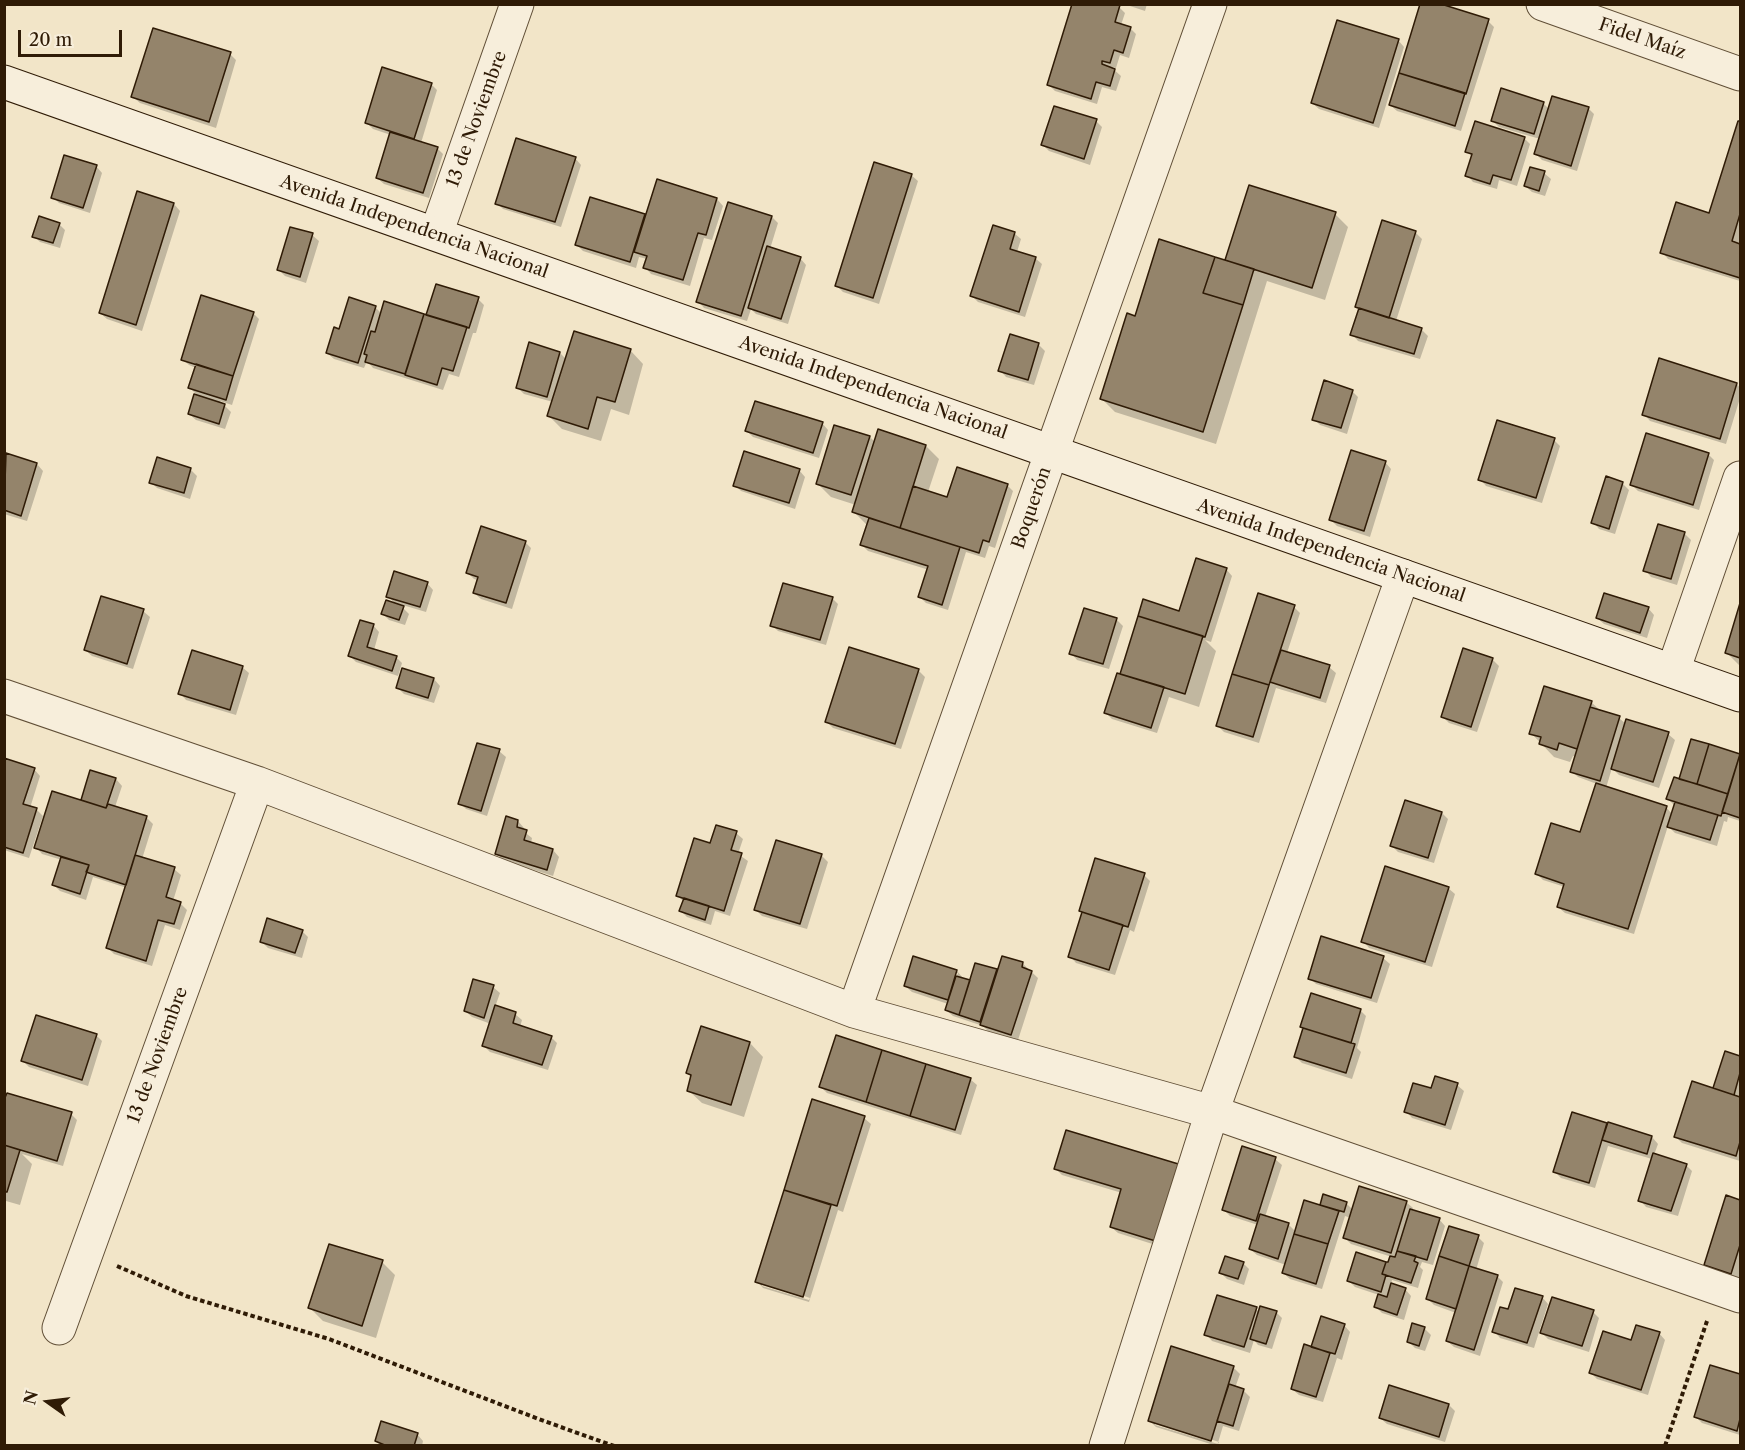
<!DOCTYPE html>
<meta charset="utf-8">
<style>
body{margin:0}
#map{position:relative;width:1745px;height:1450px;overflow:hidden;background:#f2e5c8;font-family:"Libre Caslon Text",serif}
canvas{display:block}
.frame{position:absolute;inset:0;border:6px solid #2f1b06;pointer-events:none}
.north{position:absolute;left:18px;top:1372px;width:60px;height:60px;-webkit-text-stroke:4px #f7eedb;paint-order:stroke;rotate:284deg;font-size:16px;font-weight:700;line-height:24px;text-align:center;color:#2f1b06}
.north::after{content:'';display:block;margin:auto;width:21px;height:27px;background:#2f1b06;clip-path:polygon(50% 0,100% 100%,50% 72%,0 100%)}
.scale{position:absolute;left:18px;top:30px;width:104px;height:27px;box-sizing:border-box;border:3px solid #2f1b06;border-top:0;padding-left:8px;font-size:18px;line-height:21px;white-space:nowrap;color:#2f1b06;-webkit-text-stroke:4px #f7eedb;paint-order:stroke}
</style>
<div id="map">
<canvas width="1745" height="1450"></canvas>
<div class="frame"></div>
<div class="north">N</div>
<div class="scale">20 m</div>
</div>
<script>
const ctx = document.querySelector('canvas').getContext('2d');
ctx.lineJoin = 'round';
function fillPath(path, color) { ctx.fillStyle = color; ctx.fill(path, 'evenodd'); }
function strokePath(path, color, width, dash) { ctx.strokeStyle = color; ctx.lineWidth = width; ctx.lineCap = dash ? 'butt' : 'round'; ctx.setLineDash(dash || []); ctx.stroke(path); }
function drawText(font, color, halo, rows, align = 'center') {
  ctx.font = font + ' "Libre Caslon Text",serif'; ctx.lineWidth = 6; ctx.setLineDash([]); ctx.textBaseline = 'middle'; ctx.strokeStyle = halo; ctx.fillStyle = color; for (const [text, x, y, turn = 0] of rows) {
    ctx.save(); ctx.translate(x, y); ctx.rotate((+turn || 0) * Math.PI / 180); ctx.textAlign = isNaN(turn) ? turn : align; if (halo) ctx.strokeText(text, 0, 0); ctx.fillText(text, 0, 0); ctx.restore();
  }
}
fillPath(new Path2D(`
 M1074,4h38l7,3 6,6 -4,12 9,3 6,6 -7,24 -9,-3 -4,13 -5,-1 10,9 -5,15 -14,-4 -5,17 -42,-13 -6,-6z
 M1124,4h23l-2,7z
 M1488,21l6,6 -33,104 -64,-20 -7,-6z
 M1398,40l6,7 -25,81 -60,-19 -7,-6z
 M230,54l6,6 -20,68 -76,-25 -7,-6z
 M431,84l6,6 -16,53 16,5 6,6 -14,44 -45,-14 -7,-6 14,-43 -18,-6 -6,-6z
 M1543,103l6,6 39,-1 6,6 -17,57 -35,-11 -7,-7 5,-14 -41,-12 -7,-7z
 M1096,121l6,6 -12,38 -41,-14 -6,-6z
 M1739,122l1,1v117l-1,5 1,1v35l-72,-22 -6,-7 48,-37z
 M1524,138l6,6 -13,42 -18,-6 -2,9 -24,-7 -6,-7 5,-18 -5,-6z
 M575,158l6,7 -20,62 -58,-18 -6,-6z
 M96,166l6,7 -12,40 -31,-10 -6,-6z
 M1544,173l7,6 -6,17 -13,-4 -7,-6z
 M911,175l7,6 -39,123 -36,-12 -6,-6z
 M657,181l60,18 6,7 -11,34 -8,-2 -14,48 -39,-12 -6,-7 2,-8 -8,-2 -3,11 -53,-17 -7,-7 15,-45 55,17z
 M1250,187l85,27 13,13 -23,73 -58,-19 -51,163 -101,-32 -13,-13 34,-81 90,-56z
 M138,193l36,11 6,7 -38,120 -35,-12 -7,-6z
 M772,217l6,6 -8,26 30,9 6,7 -18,59 -32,-10 -5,-5 -4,12 -43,-13 -6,-7z
 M59,224l6,6 -5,18 -20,-6 -6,-6z
 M1415,232l7,7 -26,82 25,8 7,7 -8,23 -62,-18 -6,-7 8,-24 -3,-4z
 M1014,233l7,6 -4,13 18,6 7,6 -17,53 -47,-15 -6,-6z
 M312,235l7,6 -13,42 -21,-7 -7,-7z
 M478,299l6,6 -8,28h-3l-14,44 -10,-3 -6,16 -70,-22 -6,-7 -3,7 -30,-9 -7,-6 13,-22 35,-24 7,7 3,-11 42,13z
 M253,313l6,6 -27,86 -12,-4 11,11 -6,17 -29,-9 -7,-6 11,-16 -10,-10 6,-20 -7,-3 -7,-6z
 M1038,344l7,7 -11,34 -28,-8 -6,-7z
 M630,350l13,14 -14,51 -18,-6 -10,32 -39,-12 -13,-13 4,-14 -29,-8 -6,-6 42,-35 7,7z
 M1737,384l3,4v10l-14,46 -76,-23 -6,-7z
 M1352,391l6,6 -11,37 -27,-9 -6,-6z
 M822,423l6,7 -9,28 -66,-21 -6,-6z
 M870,437l6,6 50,3 13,13 -11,33 20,7 59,-14 6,6 -18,57 -6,-2 -4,12 -19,-6 -18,58 -22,-7 -6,-6 9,-27 -61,-19 -6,-6 6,-19 -14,-14 2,-7 -25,-8 -13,-13z
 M1554,440l6,6 -18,57 -56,-17 -6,-7z
 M1708,454l6,6 -15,50 -61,-19 -7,-7z
 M7,455l30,9 6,7 -16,50 -23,-7v-52z
 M1385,462l6,7 -21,68 -33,-11 -6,-6z
 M190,469l7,7 -7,23 -33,-11 -6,-6z
 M799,470l6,7 -10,32 -54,-18 -6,-6z
 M1622,483l7,7 -14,44 -16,-5 -6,-7z
 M1659,526l26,8 6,6 -14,45 -26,-8 -6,-7z
 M525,542l6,6 -19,61 -31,-10 -7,-6 4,-13 -4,-1 -6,-6z
 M1226,569l6,7 -21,66 -6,-2 11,11 -17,56 -30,-10 -12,36 -45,-14 -6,-6 74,-100z
 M427,583l6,7 -7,22 -27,-8 10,10 -4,11 -16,-5 -6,-6 14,-8 -9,-10z
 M832,598l6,6 -12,41 -48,-14 -6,-6z
 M1294,607l6,6 -13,40 42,14 7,6 -10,30 -50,-15 -17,55 -35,-11 -6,-6z
 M1648,608l6,7 -7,23 -43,-14 -7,-6z
 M1740,608v58l-13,-13z
 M1085,610l32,10 6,6 -14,43 -32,-9 -6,-7z
 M143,611l7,6 -17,52 -41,-13 -7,-6z
 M373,625l6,7 -5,18 22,7 6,6 -4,13 -42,-14 -6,-6z
 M1492,659l7,7 -22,66 -28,-9 -6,-6z
 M242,667l7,6 -13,42 -50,-15 -6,-7z
 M403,670l31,9 6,7 -6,17 -30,-9 -6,-6z
 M918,670l7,7 -24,72 -68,-21 -6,-6z
 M1591,702l11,10 17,6 7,6 42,10 7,6 -16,48 -40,-13 -7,-7 -6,20 60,19 6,7 3,-8 -7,-7 12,-18 12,-40 48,15v65l-12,-4 -1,5 -3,-1 -7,25 -42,-13 -7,-7 -34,108 -69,-21 -7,-6 7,-20 -22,-7 -6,-6 44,-40 16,-50 -19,-7 -6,-6 4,-14 -3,-1 -3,6 -16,-5 -23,-24z
 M499,751l7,6 -19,59 -21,-7 -6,-6z
 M4,760l30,9 6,7 -10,32 6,1 7,7 -14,42 -25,-8z
 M91,772l25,7 6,7 -7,21 32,11 6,6 -11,35 32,10 7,6 -8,26 7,2 7,7 -7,20 -15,-5 -13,41 -38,-12 -6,-6 19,-60 -34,-11 -7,23 -26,-9 -6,-6 8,-25 -20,-6 -6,-7 46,-45z
 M1442,813l6,6 -14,44 -36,-11 -6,-6z
 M518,821l6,7 -1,3 9,7 -1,5 22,7 6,7 -6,19 -50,-16 -7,-7z
 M736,833l7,6 -5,15 10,7 -18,55 -15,-5 -4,14 -24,-8 -6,-6 3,-9 -7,-7 34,-50z
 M777,841l45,15 6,6 -21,67 -45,-13 -6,-6z
 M1144,875l6,6 -16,51 -4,-2 -15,45 -39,-12 -6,-7 13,-42 -3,-3z
 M1448,888l7,6 -23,73 -63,-19 -6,-7z
 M302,931l6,6 -6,21 -34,-10 -6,-6z
 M914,958l43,13 6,7 -1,1 9,3 5,-17 22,6 24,-8 16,15 -20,62 -30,-9 -5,-5 -30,-10 -7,-6 2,-6 -36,-12 -7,-6zM955,973h3l-4,10 -2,-1z
 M1383,958l7,6 -13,39 -61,-19 -6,-6z
 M493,987l7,6 -5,14 20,7 7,6 -2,7 31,10 6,6 -9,27 -58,-18 -6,-6 7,-22 -19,-7 -7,-6z
 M1360,1010l6,6 -9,32 4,4 -9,27 -50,-16 -6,-6 8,-28 -2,-3z
 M96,1035l6,6 -14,45 -59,-19 -6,-6z
 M750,1043l13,14 -19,60 -42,-14 -14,-13 4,-13 -4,-4z
 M1726,1053l14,4v104l-58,-18 -6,-6 38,-47z
 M970,1079l7,6 -16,50 -134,-42 -6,-6z
 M1457,1085l7,6 -13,39 -39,-12 -6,-7 26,-21z
 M813,1101l51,17 7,6 -28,88 -5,-2 -29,92 -46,-14 -6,-7zM762,1282l48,16 -1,2 -47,-14z
 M4,1105l67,9 6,6 -14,46 -41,-12 10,10 -12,41 -14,-4 -2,3z
 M1573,1114l79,23 6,7 -4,11 32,10 6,6 -14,45 -32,-9 -6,-7 12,-41 -44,-13 -13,42 -34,-10 -6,-6z
 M1275,1159l7,6 -17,52 23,7 8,8 25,-25 3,-11 22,7 7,7 53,-8 7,6 -1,3 27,8 6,7 -12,39 -11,-3 -2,5 3,3 -5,18 -26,-8 -1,5 14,4 6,7 -7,24 -22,-7 -6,-6 3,-12 -24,-8 -6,-6 40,-17 3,-7 -41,-13 -6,-6 6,-20 -6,-2 -23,73 -32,-10 -7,-6 3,-8 -29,-10 -7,-6 8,-24 -28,-9 -6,-6z
 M1185,1168l-17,81 -50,-16 -7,-6 11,-34 -60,-18 -6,-6z
 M1727,1197l13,4v84l-21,-7 -13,-14z
 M1478,1237l6,6 -8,27 21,6 6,6 -23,74 -26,-9 -7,-6 9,-28 -22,-8 -6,-6z
 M382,1262l13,13 -19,63 -53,-17 -13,-13z
 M1243,1263l6,6 -5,16 -17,-6 -6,-6z
 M1542,1297l6,7 -14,44 -34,-10 -6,-7 15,-20z
 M1256,1309l4,4 16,-1 6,6 -10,31 -14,-4 -4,-5 -4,13 -38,-12 -6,-7z
 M1593,1312l6,6 -10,34 -41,-13 -6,-6z
 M1344,1325l6,7 -8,28 -5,-2 -14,44 -24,-7 -7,-6 20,-41z
 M1424,1328l7,7 -6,16 -10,-3 -7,-7z
 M1659,1333l6,7 -17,55 -51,-16 -6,-6 41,-31z
 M1233,1367l7,7 -5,14 9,3 6,6 -11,34 -16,-5 -6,20 -61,-19 -7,-7zM1155,1421l64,21 -1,2 -63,-19z
 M1711,1367l29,9v59l-38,-12 -6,-6z
 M1449,1405l6,6 -10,31 -58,-18 -7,-6z
 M417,1434l6,7 -1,5h-41l-5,-5z`), '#0003');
const building = new Path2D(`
 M1072,4l48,1 -5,17 16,5 -8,26 -9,-3 -4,13 -8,-2v3l13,5 -5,17 -14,-4 -5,17 -44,-14z
 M1420,4h21l48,15 -23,75 -67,-21z
 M1337,20l62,19 -26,84 -62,-20z
 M153,28l78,24 -22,70 -78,-25z
 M382,67l50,16 -18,56 -49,-16z
 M1399,73l66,20 -10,33 -66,-21z
 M1501,88l43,14 -10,32 -43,-13z
 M1552,96l37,11 -18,59 -37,-12z
 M1054,106l43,13 -13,40 -43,-14z
 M1475,121l50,16 -14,43 -18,-5 -3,9 -25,-8 7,-22 -7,-2z
 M1738,121h2v93l-8,27 8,3v34l-80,-25 16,-51 33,11z
 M390,132l48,15 -15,46 -47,-15z
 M516,138l60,19 -21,65 -60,-18z
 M64,155l33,10 -14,43 -32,-10z
 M874,162l38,12 -39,124 -38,-12z
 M1530,167l15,4 -6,20 -15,-5z
 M657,179l60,19 -11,37 -8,-2 -15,47 -40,-12 4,-12 -13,-4z
 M1249,185l87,27 -24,76 -87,-28z
 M137,191l37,12 -38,122 -37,-12z
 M590,197l55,17 -15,48 -55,-17z
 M728,202l44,14 -31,100 -45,-14z
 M39,216l21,7 -7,20 -21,-6z
 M1382,220l34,11 -27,87 -34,-11z
 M993,225l22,7 -5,17 26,8 -17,55 -49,-16z
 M290,227l23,6 -13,44 -23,-7z
 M1159,239l56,18 -12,36 40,12 -40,127 -103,-33 27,-86 8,3z
 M767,246l34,11 -20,62 -33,-11z
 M1215,257l39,12 -11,36 -40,-12z
 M436,284l43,13 -10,31 -43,-13z
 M201,295l53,17 -21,64 -52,-16z
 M349,297l27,9 -18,57 -32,-10 8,-26 5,2z
 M384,301l40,13 -19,60 -40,-12 2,-7 -3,-1 7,-23 4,1z
 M1359,308l63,20 -8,26 -64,-19z
 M424,314l43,13 -14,44 -11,-3 -5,17 -32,-10z
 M574,331l57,18 -16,53 -18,-5 -9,32 -41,-13z
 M1010,334l29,9 -11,37 -30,-9z
 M529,342l31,10 -13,45 -31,-9z
 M1659,358l78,25 -17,56 -78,-24z
 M196,364l37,12 -7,24 -38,-12z
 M1324,380l29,10 -12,38 -29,-8z
 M194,394l31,10 -6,20 -31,-10z
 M755,401l68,21 -10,31 -68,-22z
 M1497,420l58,18 -19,60 -58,-18z
 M834,425l36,11 -19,59 -35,-11z
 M878,429l48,16 -26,83 -48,-16z
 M1646,433l63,20 -16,52 -63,-20z
 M1351,450l35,11 -22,70 -35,-11z
 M744,451l56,18 -11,34 -56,-17z
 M6,453l31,10 -16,53 -17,-6z
 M157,457l34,11 -7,25 -35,-10z
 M957,467l51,17 -19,58 -6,-2 -4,13 -79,-25 13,-42 34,11z
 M1606,476l17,6 -14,47 -18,-6z
 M869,518l91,29 -18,58 -24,-8 10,-31 -68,-21z
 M1658,524l27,8 -14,47 -28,-8z
 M481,526l45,15 -20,62 -33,-10 5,-16 -12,-4z
 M1196,558l31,10 -22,69 -67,-21 5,-17 36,12z
 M394,571l34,11 -8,25 -34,-10z
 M783,583l50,14 -13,43 -50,-14z
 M1258,593l37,12 -26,80 -37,-11z
 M1604,593l45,14 -9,26 -44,-15z
 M101,596l43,13 -17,55 -43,-14z
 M386,600l18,6 -5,14 -18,-6z
 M1740,603v55l-15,-5z
 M1084,608l33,10 -14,46 -34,-10z
 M1138,616l65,20 -18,58 -65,-20z
 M360,620l14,4 -7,23 30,9 -5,15 -44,-15z
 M849,647l70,22 -24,75 -70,-22z
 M1463,648l30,10 -22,69 -30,-10z
 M192,650l51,16 -13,44 -52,-16z
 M1281,650l49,15 -10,33 -50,-16z
 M402,668l32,10 -6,20 -32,-10z
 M1117,673l47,14 -13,41 -47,-15z
 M1232,674l37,11 -16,52 -37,-11z
 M1544,686l48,15 -15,48 -18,-6 -2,7 -18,-6 2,-7 -12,-3z
 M1590,707l30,9 -20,65 -30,-9z
 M1626,719l43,13 -16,50 -42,-13z
 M1691,739l18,5 -12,40 -18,-5z
 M477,743l23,6 -19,62 -23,-7z
 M1709,744l31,10 -12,40 -31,-10z
 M1740,754v64l-18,-6z
 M4,758l31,10 -12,36 14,4 -14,45 -19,-6z
 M90,770l26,8 -10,30 -25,-8z
 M1674,777l54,17 -7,22 -55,-17z
 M1596,783l71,23 -39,123 -71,-22 7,-23 -29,-10 16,-51 29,9z
 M52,791l54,17 2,-4 39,12 -21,69 -40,-13 3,-7 -55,-17z
 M1405,800l37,12 -14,46 -38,-12z
 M1675,802l43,13 -8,25 -43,-13z
 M506,816l12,4 -1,7 10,3 -3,10 29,9 -6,21 -52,-16z
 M716,825l21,6 -6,19 11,3 -18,58 -48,-15 18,-58 16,5z
 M776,840l46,14 -22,70 -46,-14z
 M135,855l40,12 -9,30 15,5 -7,22 -16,-4 -12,41 -40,-13z
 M61,857l28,8 -9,29 -28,-9z
 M1095,858l50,15 -17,54 -49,-16z
 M1385,866l64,21 -24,75 -64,-20z
 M684,898l25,8 -4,14 -26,-9z
 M1082,912l41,13 -14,45 -41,-13z
 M267,918l36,12 -8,23 -35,-11z
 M1321,936l63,20 -13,42 -63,-19z
 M913,956l44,14 -9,30 -44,-14z
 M1002,956l21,6 -1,5 10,4 -21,64 -31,-10z
 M975,963l22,6 -17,53 -21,-7z
 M956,976l14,4 -11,35 -14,-5z
 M473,979l21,6 -10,33 -20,-7z
 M1311,993l50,16 -10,34 -51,-16z
 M495,1005l21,7 -3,11 39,13 -10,29 -60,-19z
 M36,1015l61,19 -15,46 -61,-19z
 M701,1026l49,16 -19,63 -44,-14 4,-16 -5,-2z
 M1303,1028l52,16 -9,29 -52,-16z
 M836,1035l46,15 -16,52 -47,-15z
 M882,1050l44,14 -16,52 -44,-14z
 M1725,1051l15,5v17l-6,22 -21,-7z
 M926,1064l45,14 -16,52 -45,-14z
 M1435,1076l23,7 -13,42 -41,-13 9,-29 18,5z
 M1692,1081l48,16v45l-4,14 -62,-19z
 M7,1093l65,19 -15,49 -53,-16v-45z
 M812,1099l53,17 -28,90 -53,-16z
 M1572,1112l35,11 -18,60 -36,-11z
 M1608,1122l44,14 -5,18 -45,-14z
 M1066,1130l119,36 -23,77 -52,-16 11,-38 -67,-20z
 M4,1145l16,5 -13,42h-3z
 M1242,1146l34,11 -20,64 -34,-11z
 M1653,1153l34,11 -16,47 -33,-10z
 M1359,1186l48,15 -16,52 -48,-15z
 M784,1190l47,15 -28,92 -48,-15z
 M1323,1194l24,8 -3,10 -24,-7z
 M1726,1195l14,5v45l-9,29 -27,-9z
 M1304,1200l35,11 -11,33 -34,-10z
 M1410,1209l30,9 -13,42 -30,-9z
 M1260,1214l29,9 -11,36 -29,-10z
 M1449,1226l30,9 -10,31 -30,-10z
 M1294,1234l34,10 -12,40 -34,-11z
 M329,1244l54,16 -21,66 -54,-18z
 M1397,1251l19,5 -2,5 4,2 -7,20 -29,-9 4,-12h2l2,-6 5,1z
 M1356,1252l30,10 -4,12 4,1 -5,17 -34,-11z
 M1225,1256l19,6 -6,17 -19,-6z
 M1439,1256l30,10 -13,43 -30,-10z
 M1469,1266l29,9 -24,75 -28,-9z
 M1391,1283l15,5 -9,27 -23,-8 4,-13 9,3z
 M1515,1288l28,8 -16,47 -35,-11 8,-25 8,2z
 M1217,1295l40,12 -13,40 -40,-12z
 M1552,1297l42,13 -12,36 -42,-13z
 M1260,1306l17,5 -11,33 -16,-5z
 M1321,1316l24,8 -10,30 -24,-7z
 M1412,1323l13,4 -6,19 -12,-4z
 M1636,1325l24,7 -19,58 -52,-17 14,-42 28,9z
 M1304,1344l26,9 -14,44 -25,-8z
 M1171,1346l63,20 -23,75 -63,-20z
 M1710,1365l30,9v45l-3,12 -43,-14z
 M1229,1384l15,5 -11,37 -16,-5z
 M1389,1385l60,19 -10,33 -60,-19z
 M381,1421l37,12 -4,13h-27l-12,-5z`);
fillPath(building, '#94846b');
strokePath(building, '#2f1b06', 1.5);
const street = new Path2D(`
 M1543,4l197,70
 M436,234l81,-230
 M1673,671l67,-193
 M4,696l253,87 597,228 358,101 528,184
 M854,1011l356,-1007
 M59,1328l198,-545
 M1106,1446l106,-334 191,-536`);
const secondary = new Path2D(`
 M4,82l1736,613`);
strokePath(street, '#604e36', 35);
strokePath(secondary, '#2f1b06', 35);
strokePath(new Path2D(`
 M117,1266l69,30 143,43 215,82 70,25
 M1665,1446l42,-125`), '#2f1b06', 4, [4.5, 3]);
strokePath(street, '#f7eedb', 33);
strokePath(secondary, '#f7eedb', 33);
drawText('18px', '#2f1b06', '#f7eedb', [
 ["Fidel Maíz",1642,39,19],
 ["13 de Noviembre",477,119,-70],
 ["Avenida Independencia Nacional",414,227,19],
 ["Avenida Independencia Nacional",873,388,19],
 ["Boquerón",1032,508,-71],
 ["Avenida Independencia Nacional",1331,551,19],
 ["13 de Noviembre",158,1055,-70]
]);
</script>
